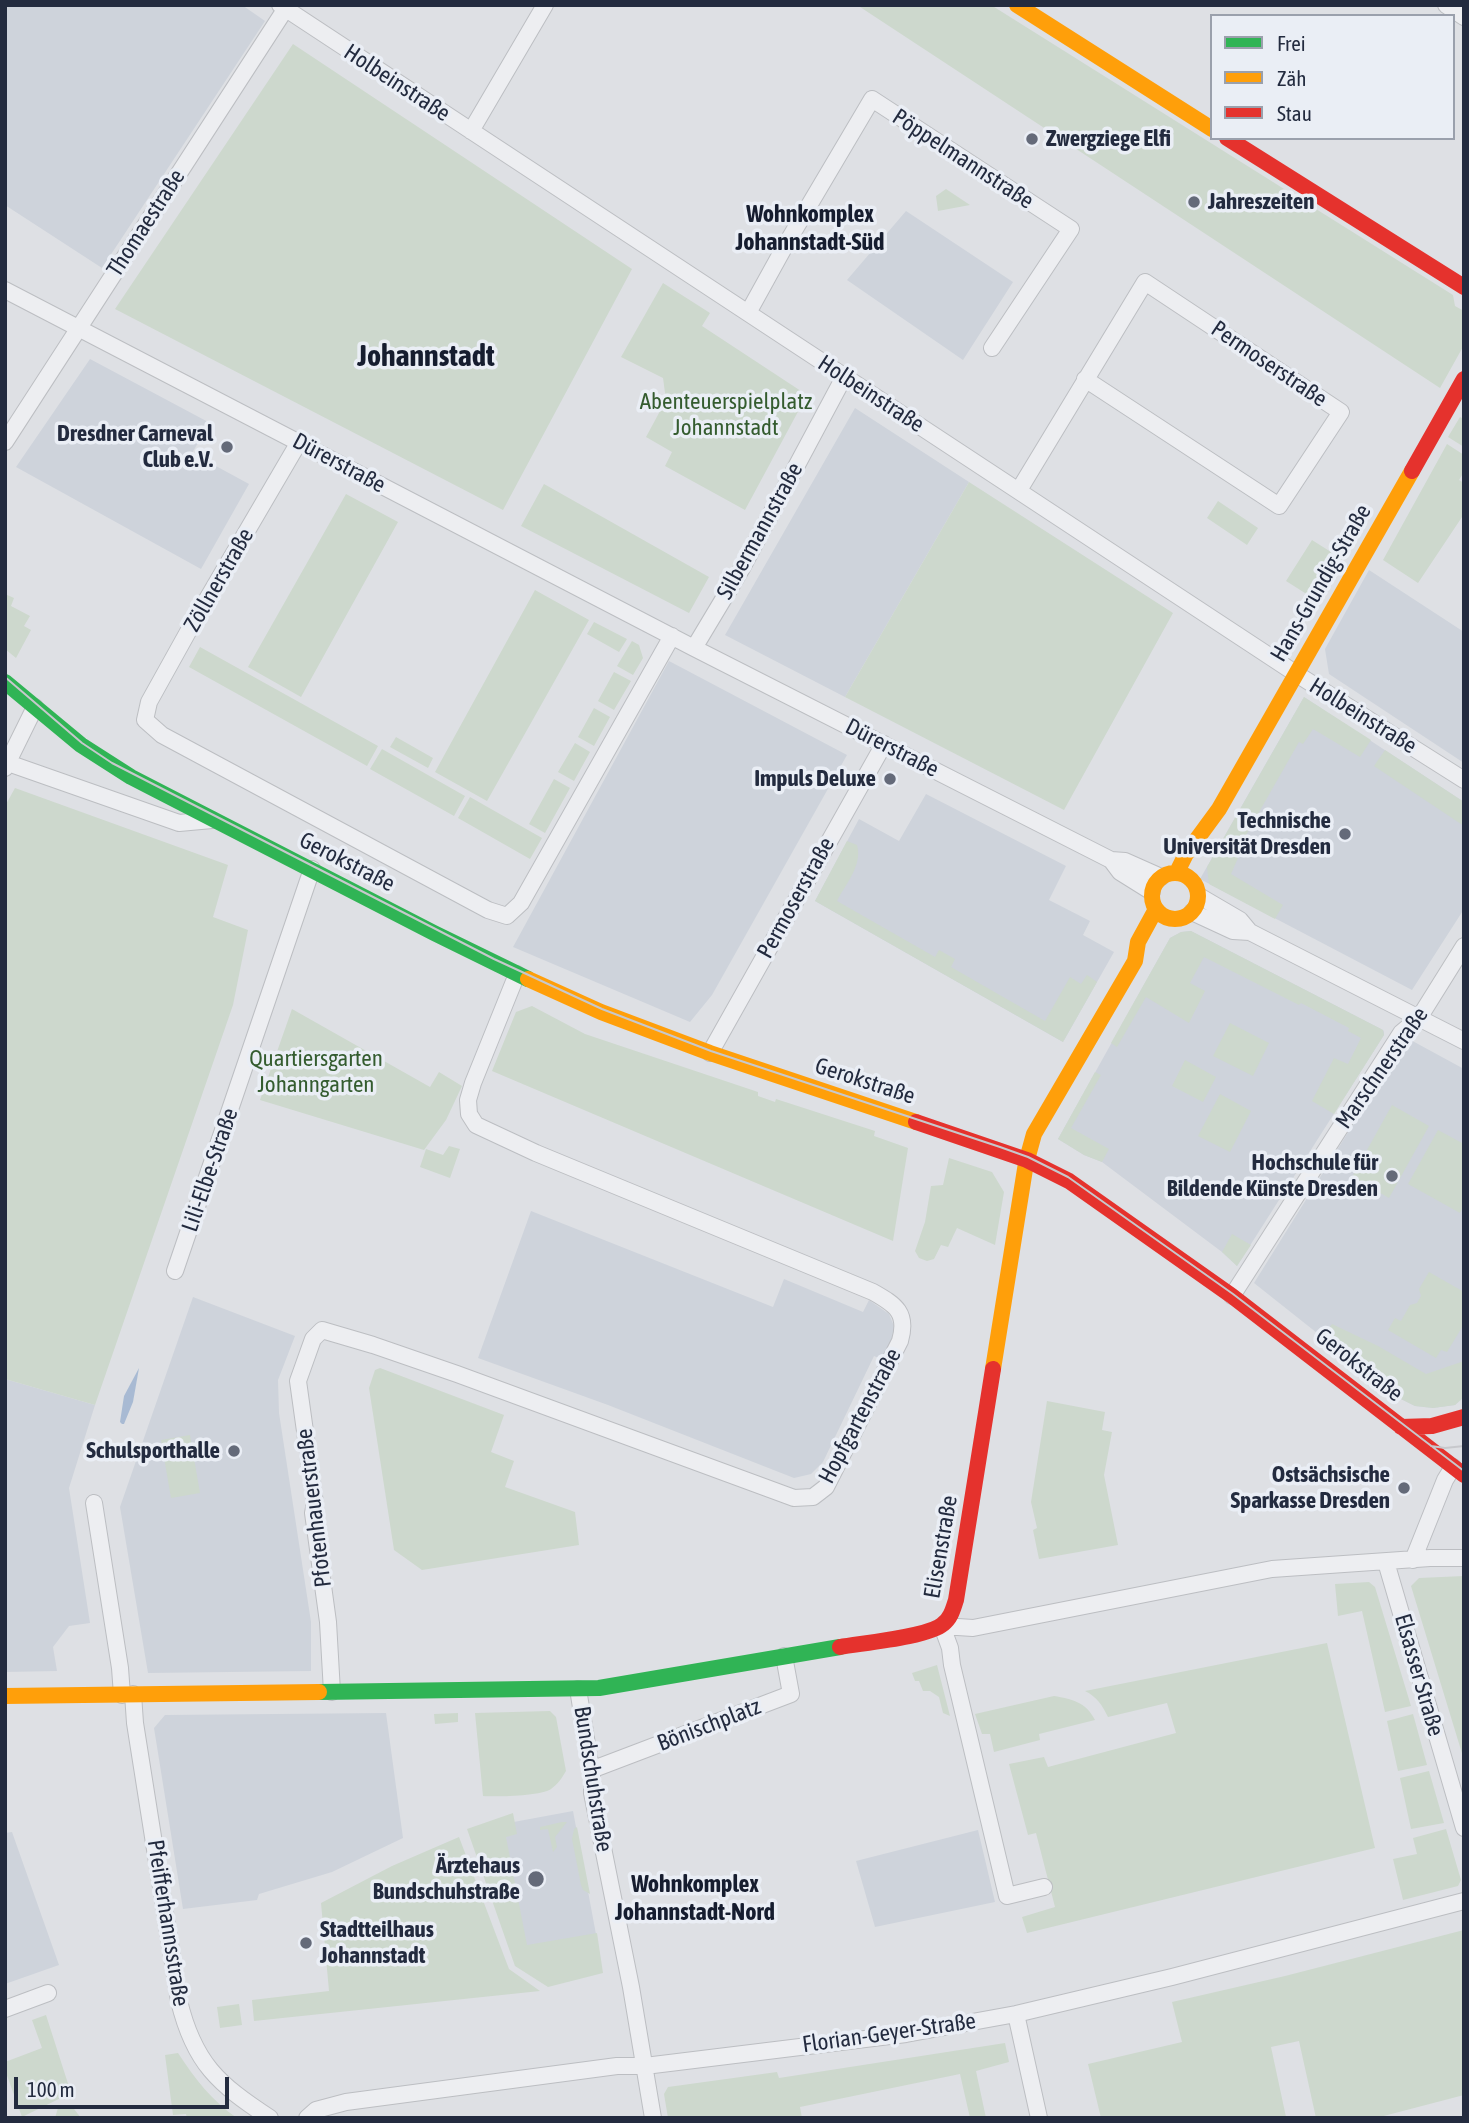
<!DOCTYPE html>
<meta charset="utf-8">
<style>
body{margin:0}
#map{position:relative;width:1469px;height:2123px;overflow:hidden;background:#dee0e4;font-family:"Asap Condensed",sans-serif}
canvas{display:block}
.frame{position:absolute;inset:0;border:7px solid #232b3f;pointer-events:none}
.legend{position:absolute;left:1210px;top:14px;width:245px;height:126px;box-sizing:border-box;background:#eaeef5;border:2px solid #9aa0ac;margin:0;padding:9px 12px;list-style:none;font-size:21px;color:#232b3f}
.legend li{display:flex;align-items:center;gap:14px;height:35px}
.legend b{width:35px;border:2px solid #9aa0ac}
.scale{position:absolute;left:14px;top:2077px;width:215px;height:32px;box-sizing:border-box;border:4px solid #232b3f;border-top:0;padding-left:9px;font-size:21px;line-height:24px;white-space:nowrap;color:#232b3f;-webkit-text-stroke:5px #eaeef5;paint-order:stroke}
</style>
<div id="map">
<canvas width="1469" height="2123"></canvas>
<div class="frame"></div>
<ul class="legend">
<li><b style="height:9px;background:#30b455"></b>Frei</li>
<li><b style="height:9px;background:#ff9f0a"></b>Zäh</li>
<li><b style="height:9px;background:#e5322d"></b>Stau</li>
</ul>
<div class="scale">100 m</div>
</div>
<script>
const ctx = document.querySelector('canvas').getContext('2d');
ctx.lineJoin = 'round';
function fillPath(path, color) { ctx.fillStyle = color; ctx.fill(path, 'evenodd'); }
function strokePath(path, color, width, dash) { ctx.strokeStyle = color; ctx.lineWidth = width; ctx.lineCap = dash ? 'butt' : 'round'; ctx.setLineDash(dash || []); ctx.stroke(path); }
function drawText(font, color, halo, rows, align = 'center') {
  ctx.font = font + ' "Asap Condensed",sans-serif'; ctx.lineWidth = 7; ctx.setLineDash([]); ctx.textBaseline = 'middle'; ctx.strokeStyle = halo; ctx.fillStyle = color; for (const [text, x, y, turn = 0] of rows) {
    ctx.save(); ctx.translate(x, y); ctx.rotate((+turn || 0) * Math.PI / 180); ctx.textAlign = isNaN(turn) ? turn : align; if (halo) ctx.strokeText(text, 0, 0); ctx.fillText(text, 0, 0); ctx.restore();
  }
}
fillPath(new Path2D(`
 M5,5h237l23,16 -163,247 -97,-63z
 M906,211l107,71 -50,78 -116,-80z
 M90,359l120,64 -18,30 57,31 -48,85 -185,-102z
 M855,408l114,74 -124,215 -120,-62z
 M1369,570l95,62v131l-135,-89 -4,-25z
 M669,661l178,94 -135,240 -22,27 -177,-75z
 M1304,697l160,105v107l-52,81 -212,-111z
 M926,794l140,72 -17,34 41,21 -7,14 31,17 -51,90 -248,-141 44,-82 40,22z
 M1191,931l192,99 1,2v3l-147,231 -15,-14 -120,-90 -18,-7 -26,-16 112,-201 11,-6z
 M1407,1038l57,31v328l-9,8 -22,3 -18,-2 -16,-8 -145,-115z
 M531,1211l242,96 11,-28 79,33 6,-12 20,14 5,12 -3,18 -8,16 -9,-4 -51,106 -12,12 -17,4 -186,-73 -130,-47z
 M193,1297l102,39 -17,44 1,33 32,209v49l-163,2 -28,-166z
 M5,1379l90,26 -26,83 21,135 -21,3 -16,21 4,24 -52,1z
 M386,1713l17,125 -71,34 -73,22 -2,6 -74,9 -29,-181 11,-13z
 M573,1811l25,134 -77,7 -29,-126z
 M978,1830l17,72 -120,25 -19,-66z
 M12,1832l47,133 -54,19v-151z`), '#ced3db');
fillPath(new Path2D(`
 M857,5h134l462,290 2,11 9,5v34l-24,43z
 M293,44l339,225 -129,241 -388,-201z
 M946,189l24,16 -32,6 -2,-15z
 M663,283l47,30 -8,13 105,69 -62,115 -80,-44 7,-14 -26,-15 20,-37 -3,-22 -42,-21z
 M1460,417l4,2v28l-16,-10z
 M1447,444l17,11v17l-5,8 5,3v31l-46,69 -35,-23z
 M969,482l204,131 -109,197 -219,-113z
 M544,484l165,93 -20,36 -168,-87z
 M346,494l52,28 -97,175 -53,-30z
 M1218,501l40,27 -11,17 -40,-27z
 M1312,540l30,19 -26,41 -30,-19z
 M535,590l54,30 -102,181 -52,-29z
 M5,594l9,4 -3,8 19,10 -6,10 7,4 -15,28 -11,-9z
 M594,622l33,17 -8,13 -32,-18z
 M632,641l7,4 4,13 -10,17 -16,-9z
 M200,647l178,99 -11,20 -178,-99z
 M614,672l17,9 -17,29 -16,-9z
 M1304,697l67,43 -11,17 -47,-28 -10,15 -4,-2 -65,114 4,2 -7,16 52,31 -8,14 -66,-35 -2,-17z
 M594,708l16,9 -16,29 -16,-9z
 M396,737l37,21 -5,10 -38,-21z
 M575,743l15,9 -16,29 -16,-9z
 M382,749l83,47 -11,20 -84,-47z
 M1385,750l79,52v24l-90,-60z
 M554,779l16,9 -25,45 -16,-9z
 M15,788l213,77 -15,52 35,13 -15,75 -138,400 -90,-26v-573z
 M470,797l72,41 -12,21 -72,-41z
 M847,841l10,4c6,20 -12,40 -20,56l98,56 4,-7 16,9 -4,8 94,54 25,-44 11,7 6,-9 10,7 -34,60 -248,-141z
 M1191,931l192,99 1,5 -50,79 -22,-13 22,-43 14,6 13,-26 -13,-7 1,-3 -48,-25 -2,2 -95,-48 -14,26 15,8 -16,32 -43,-26 -29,50 -6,-4 59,-105 11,-6z
 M532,1006l53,28 173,58v4l17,6 1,-3 99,32 -1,5 34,12 -15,93 -401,-170 24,-59z
 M292,1009l138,78 9,-15 23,14 -16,34 -22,30 -164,-50z
 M1230,1023l39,20 -16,33 -40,-20z
 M1185,1060l31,17 -13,25 -31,-16z
 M1095,1072l6,3 -30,53 38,21 -7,13 -18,-7 -26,-16z
 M1220,1094l31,17 -21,41 -32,-16z
 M1392,1105l37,21 -40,72 -37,-21z
 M1438,1130l26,14v61l-4,8 -52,-29z
 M449,1146l11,3 -10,29 -30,-11 6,-18 17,6z
 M949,1158l43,14 12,20 -9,53 -38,-17 -9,19 -7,-2 -7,14 -7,2 -8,-3 -4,-7 10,-29 6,-36 12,-1z
 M1232,1234l19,11 -14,21 -15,-14z
 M1429,1272l35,20v32l-17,28 -6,-2 -5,8 -48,-28 7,-12 6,3 9,-16 7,-2 4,-7 -2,-7z
 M1332,1324l46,22 48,28 38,-13v36l-9,8 -22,3 -18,-2 -16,-8 -77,-61z
 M380,1368l124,47 -13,37 23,9 -9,26 70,25 4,33 -157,25 -28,-20 -25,-162 6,-18z
 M1047,1401l58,11 -3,18 10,2 -8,43 14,70 -79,14 -6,-29 4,-2 -6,-26z
 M190,1435l10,58 -29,5 -10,-58z
 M1464,1576v184l-53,-174 8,-8z
 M1369,1582l6,5 36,119 -26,6 -23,-101 -24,5 -3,-32z
 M1327,1643l48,205 -348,85 -5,-16 33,-10 -19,-74 -8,2 -19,-71 35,-7 4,10 128,-34 -9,-30 -59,14c-6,-12 -11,-20 -23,-26z
 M937,1665l13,51 -7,-3 -4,-16 -9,-6h-7l-4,-10h-4l-3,-8z
 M1054,1696c18,3 32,6 41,24l-56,14 1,6 -46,12 -4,-18h-8l-7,-20z
 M550,1711l6,6 10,54c-4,7 -8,13 -15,18 -10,7 -55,8 -68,7l-8,-83z
 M458,1713v9l-23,2 -1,-10z
 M1413,1714l14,51 -29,6 -11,-50z
 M1429,1771l15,52 -33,6 -11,-51z
 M513,1813l4,21 -11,3 21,108 70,-12 6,40 -55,14 -33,-21 -48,-137z
 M562,1822h5l-12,15 2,10 -4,5 -5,-23 -8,1v-3z
 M577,1827l13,67 -7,-4 -2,-5 -9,-46 2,-10z
 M1446,1829l15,51 -3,6 -55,14 -10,-41 24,-5 -4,-16z
 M459,1837l50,132 31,22 -286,30 -2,-21 77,-9 -8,-88 71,-37z
 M1464,1930v165l-88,23h-60l-17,-77 -28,6 15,70 -185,1 -13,-54 94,-22 -10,-40 113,-26z
 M239,2004l3,21 -22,3 -3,-21z
 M46,2015l25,78 -49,24 -17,-47v-8l37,-14 -10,-28z
 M1005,2043l4,19 -33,9 10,47h-16l-10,-44 -160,33 2,11h-134l-4,-24 4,-7 109,-15 2,6z
 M178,2053c17,26 34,48 59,65h-50l-1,-4 -13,1 -8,-60z
 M71,2105l10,13h-26l3,-10z`), '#cdd8cd');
fillPath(new Path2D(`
 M139,1368l-6,34 -9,22h-2l-2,-2 4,-26z`), '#a8bad3');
const street = new Path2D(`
 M280,5l1015,668 169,107
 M1446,5l18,12
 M471,131l74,-126
 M5,290l689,358 417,212 14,1 36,16
 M748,313l37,-67 87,-147 199,130 -79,119
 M5,442l283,-437
 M299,442l-110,188 -40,72 -4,18 17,15 326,175 19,6 14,-13 151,-267
 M1019,490l126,-208 196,130 -62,94 -194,-127
 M694,648l48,-80 102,-191
 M8,763l171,60 33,-3
 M5,768l30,-61
 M1111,860l9,12 32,20
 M1199,896l41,24 10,12 214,109
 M1192,912l41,19 17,1
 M710,1053l174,-309
 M175,1271l137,-402
 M1232,1296l169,-263 18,-15 45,-72
 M94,1503l26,165 2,27
 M1413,1560l32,-80 8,-13
 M1386,1562l78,266
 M578,1689l14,86v18l39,194 22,131
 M332,1692l-4,-70 -15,-109 2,-10 -17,-122 15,-42 9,-9 51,15 84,29 337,124 19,-1 13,-10 74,-146c8,-28 -4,-36 -27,-49l-337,-139 -60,-28 -7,-11 -1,-14 5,-17 44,-109
 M133,1694l2,29 44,278c15,62 39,83 91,117
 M591,1770l200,-76 -7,-38
 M1044,1887l-37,9 -55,-231 -2,-17 -8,-22 31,2 299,-59 158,-11h34
 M5,2009l43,-16
 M1016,2014l23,104
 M307,2118l9,-8 30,-8 271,-36h28l261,-32 110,-20 156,-37 292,-76`);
strokePath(street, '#bcbec2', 18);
strokePath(street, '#edeef1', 16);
strokePath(new Path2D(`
 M5,682l76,63 50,32 303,156 94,46
 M319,1692l280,-4 241,-41`), '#30b455', 16);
strokePath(new Path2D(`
 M1017,5l195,124
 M1177,872l9,-18 33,-45 193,-338
 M1152 896a23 23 0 1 1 46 0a23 23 0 1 1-46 0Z
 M528,979l73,33 109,41 206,69
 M993,1369l33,-206 8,-29 101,-173 3,-19 18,-33
 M5,1696l314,-4`), '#ff9f0a', 16);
strokePath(new Path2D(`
 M1227,138l237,149
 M1412,471l52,-92
 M916,1122l111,38 42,21 163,115 232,179
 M1401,1427l31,-1 32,-9
 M840,1647c22,-4 89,-10 103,-23 8,-6 10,-15 13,-24l37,-231`), '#e5322d', 16);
strokePath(new Path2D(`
 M5,677l77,66 30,20 382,196 108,50 109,42 289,96 28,10 40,20 165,117 231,177
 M1431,1446l14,2 19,-2`), '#c7c8cc', 2);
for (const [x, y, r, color] of [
 [1032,139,7,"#646a79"],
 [1194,202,7,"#646a79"],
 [227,447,7,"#646a79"],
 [890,779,7,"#646a79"],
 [1345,834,7,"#646a79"],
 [1392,1176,7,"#646a79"],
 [234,1451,7,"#646a79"],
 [1404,1488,7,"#646a79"],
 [536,1879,9,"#646a79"],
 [306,1943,7,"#646a79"]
]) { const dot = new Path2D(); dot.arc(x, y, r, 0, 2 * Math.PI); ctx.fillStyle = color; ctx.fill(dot); strokePath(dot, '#eaeef5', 2.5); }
drawText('23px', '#232b3f', '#eaeef5', [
 ["Holbeinstraße",397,83,33],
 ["Pöppelmannstraße",963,159,33],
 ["Thomaestraße",146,223,-57],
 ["Permoserstraße",1269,364,34],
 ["Holbeinstraße",871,394,33],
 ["Dürerstraße",339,463,28],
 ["Silbermannstraße",760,531,-61],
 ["Zöllnerstraße",219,580,-60],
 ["Hans-Grundig-Straße",1321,583,-60],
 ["Holbeinstraße",1363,716,32],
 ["Dürerstraße",892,748,27],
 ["Gerokstraße",347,862,27],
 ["Permoserstraße",796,898,-61],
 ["Marschnerstraße",1382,1068,-55],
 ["Gerokstraße",865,1081,18],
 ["Lili-Elbe-Straße",210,1170,-71],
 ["Gerokstraße",1359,1365,38],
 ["Hopfgartenstraße",860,1416,-62],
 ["Pfotenhauerstraße",314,1508,-97],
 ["Elisenstraße",941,1547,-80],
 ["Elsasser Straße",1419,1675,74],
 ["Bönischplatz",709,1725,-21],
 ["Bundschuhstraße",593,1779,81],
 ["Pfeifferhannsstraße",168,1923,81],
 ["Florian-Geyer-Straße",889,2033,-8]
]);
drawText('bold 23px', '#232b3f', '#eaeef5', [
 ["Zwergziege Elfi",1046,139,"left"],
 ["Jahreszeiten",1208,202,"left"],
 ["Dresdner Carneval",213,434],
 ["Club e.V.",213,460],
 ["Impuls Deluxe",876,779],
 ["Technische",1331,821],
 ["Universität Dresden",1331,847],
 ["Hochschule für",1378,1163],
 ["Bildende Künste Dresden",1378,1189],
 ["Schulsporthalle",220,1451],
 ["Ostsächsische",1390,1475],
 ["Sparkasse Dresden",1390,1501],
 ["Ärztehaus",520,1866],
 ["Bundschuhstraße",520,1892],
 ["Stadtteilhaus",320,1930,"left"],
 ["Johannstadt",320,1956,"left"]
], 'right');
drawText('23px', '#345c2f', '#eaeef5', [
 ["Abenteuerspielplatz",726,402],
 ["Johannstadt",726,428],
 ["Quartiersgarten",316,1059],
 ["Johanngarten",316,1085]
]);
drawText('bold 24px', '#161d2f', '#eaeef5', [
 ["Wohnkomplex",810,214],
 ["Johannstadt-Süd",810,242],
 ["Wohnkomplex",695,1884],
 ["Johannstadt-Nord",695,1912]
]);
drawText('bold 30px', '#161d2f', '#eaeef5', [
 ["Johannstadt",426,357]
]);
</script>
